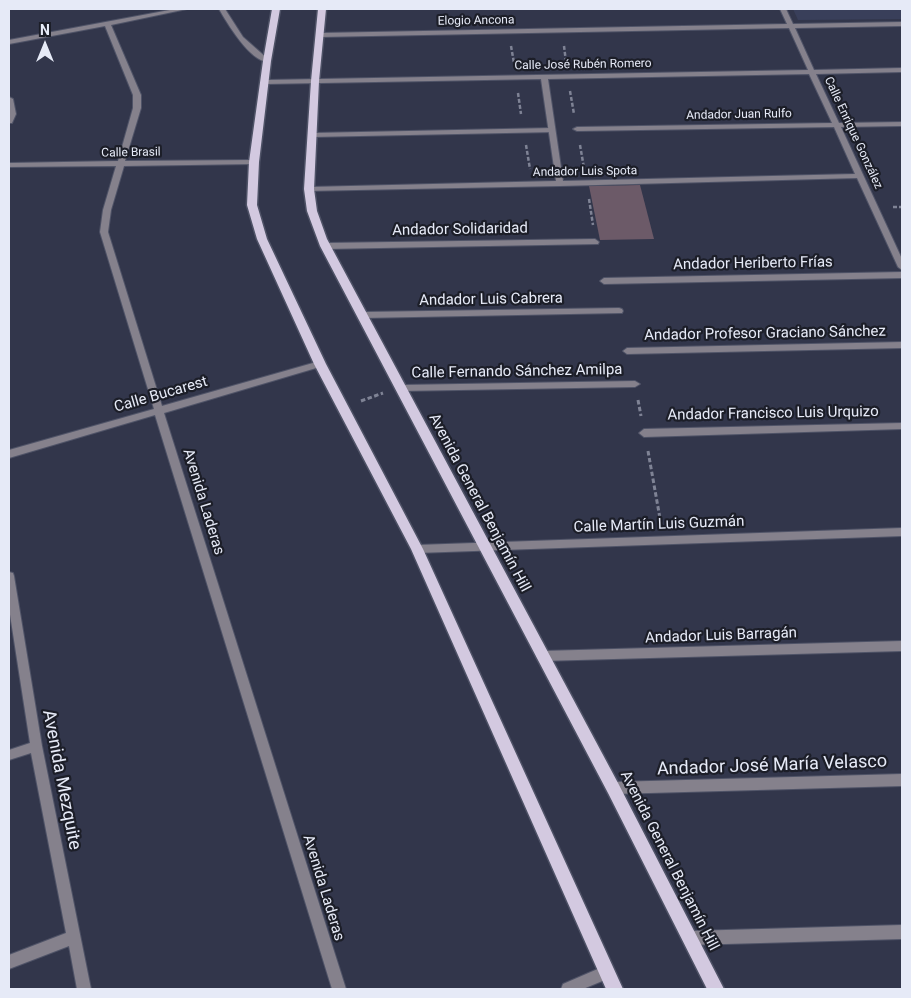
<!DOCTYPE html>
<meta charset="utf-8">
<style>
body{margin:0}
#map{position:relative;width:911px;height:998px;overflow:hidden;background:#32364b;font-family:Roboto,sans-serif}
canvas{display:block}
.frame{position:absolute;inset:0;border:10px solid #e6eaf7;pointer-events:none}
.north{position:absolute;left:20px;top:20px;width:50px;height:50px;-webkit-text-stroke:4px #1c1e28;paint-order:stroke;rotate:0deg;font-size:14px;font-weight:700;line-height:20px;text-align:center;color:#e6eaf7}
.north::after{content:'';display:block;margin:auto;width:18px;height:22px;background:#e6eaf7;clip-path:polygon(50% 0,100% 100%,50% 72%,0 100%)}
</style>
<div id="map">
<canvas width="911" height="998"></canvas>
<div class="frame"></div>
<div class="north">N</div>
</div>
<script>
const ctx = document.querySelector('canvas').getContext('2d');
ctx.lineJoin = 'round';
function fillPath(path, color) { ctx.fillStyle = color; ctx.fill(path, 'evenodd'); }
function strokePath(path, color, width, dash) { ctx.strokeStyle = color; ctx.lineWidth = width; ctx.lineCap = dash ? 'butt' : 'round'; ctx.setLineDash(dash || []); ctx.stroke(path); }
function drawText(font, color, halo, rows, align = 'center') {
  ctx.font = font + ' Roboto,sans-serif'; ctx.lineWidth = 4.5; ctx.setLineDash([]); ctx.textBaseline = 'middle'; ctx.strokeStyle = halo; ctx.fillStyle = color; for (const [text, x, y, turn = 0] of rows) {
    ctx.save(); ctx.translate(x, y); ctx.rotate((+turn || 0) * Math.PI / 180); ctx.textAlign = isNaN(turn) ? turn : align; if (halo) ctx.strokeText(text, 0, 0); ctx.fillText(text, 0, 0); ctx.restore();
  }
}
fillPath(new Path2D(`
 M793,9h109v10l-104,1z`), '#393f5a');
fillPath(new Path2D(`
 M640,185l14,54 -54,1 -11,-54z`), '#6c5a68');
const service = new Path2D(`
 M552,128h3v4l-243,5 -4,-2 4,-2z
 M902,925v14l-212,6 -5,-2 -2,-5 2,-5 5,-2z`);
const minor = new Path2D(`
 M175,9h12l-76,16 30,70v13l-16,53 129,-1 4,2 -4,2 -130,2 -13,44 -3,22 54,174 158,-45 4,3 -1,2 -159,47 182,576h-14l-177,-574 -146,43v-8l145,-41 -54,-177 3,-22 13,-44 -107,1v-4l109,-2 15,-53v-13l-28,-69 -96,18v-4z
 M219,9h6l18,28 26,23v2c-18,1 -42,-39 -50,-53z
 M780,9h6l7,15 109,-2v4l-107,2 19,42 88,-2v4l-86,2 23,49 63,-1v4l-61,1 61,132v11l-4,-3 -41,-89 -297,8 -254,5v-4h3l247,-6 -15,-102 -276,5 -3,-2 3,-2 543,-10 -19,-42 -469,9 -3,-2 3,-2 467,-9zM809,74l23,49 -255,4 -4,2 4,2 257,-4 21,47 -292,7 -15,-102z
 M9,97l4,2 3,15 -4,9h-3z
 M595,239l4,3 -1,2 -273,5 -4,-3 4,-3z
 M902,272v6l-298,6 -4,-3 4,-3z
 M619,308l3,1 1,2 -1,2 -259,5 -4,-3 4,-3z
 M902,342v6l-275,6 -4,-3 4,-3z
 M635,381l5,3 -5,3 -234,4 -5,-3 5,-3z
 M902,423v6l-258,8 -5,-4 5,-4z
 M902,528v8l-485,17 -4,-1 -1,-3 1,-3 4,-1z
 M9,572l4,1 1,3 28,170 49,243h-14l-8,-43 -60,23v-14l57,-22 -35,-180 -22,7v-10l21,-7 -21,-135z
 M902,641v10l-360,10 -4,-2 -2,-3 2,-3 4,-2z
 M902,774v12l-289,8 -4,-2 -2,-4 2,-4 4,-2z
 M607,965l5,2 2,5 -2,5 -29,12h-22l2,-5z`);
const primary = new Path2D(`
 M272,9h8l-9,52 -12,101 -2,43 10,34 59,125 97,185 200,440h-17l-195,-440 -97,-185 -57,-125 -10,-34 2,-43 14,-101z
 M318,9h8l-7,72 -5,108 3,22 10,28 291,544 106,206h-17l-99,-196 -288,-547 -13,-35 -3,-22 7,-108z`);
strokePath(service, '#4f5367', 2);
strokePath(minor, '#4f5367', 2);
strokePath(primary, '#4f5367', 3);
strokePath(new Path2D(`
 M511,46l3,17
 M564,46l2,16
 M570,91l4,23
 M518,93l3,21
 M526,145l4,24
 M580,145l4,23
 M589,199l4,26
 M893,207h9`), '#7f8395', 2.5, [4, 2]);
strokePath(new Path2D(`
 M638,400l3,16
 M361,401l22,-8
 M648,451l13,73`), '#7f8395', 3, [4.5, 2.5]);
fillPath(service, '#85818c');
fillPath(minor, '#85818c');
fillPath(primary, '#d3c9e0');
drawText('12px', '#e6eaf7', '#1c1e28', [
 ["Elogio Ancona",476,21,-1],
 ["Calle José Rubén Romero",583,65,-1],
 ["Andador Juan Rulfo",739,115,-1],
 ["Calle Enrique González",853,133,65],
 ["Calle Brasil",131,153,-1],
 ["Andador Luis Spota",585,172,-1]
]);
drawText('15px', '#e6eaf7', '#1c1e28', [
 ["Andador Solidaridad",460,230,-1],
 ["Andador Heriberto Frías",753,264,-1],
 ["Andador Luis Cabrera",491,300,-1],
 ["Andador Profesor Graciano Sánchez",765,334,-1],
 ["Calle Fernando Sánchez Amilpa",517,372,-1],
 ["Calle Bucarest",161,395,-16],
 ["Andador Francisco Luis Urquizo",773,414,-1],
 ["Avenida Laderas",203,502,73],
 ["Avenida General Benjamín Hill",479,503,62],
 ["Calle Martín Luis Guzmán",659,525,-2],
 ["Andador Luis Barragán",721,636,-2],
 ["Avenida General Benjamín Hill",669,861,63],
 ["Avenida Laderas",323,888,73]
]);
drawText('18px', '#e6eaf7', '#1c1e28', [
 ["Andador José María Velasco",772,766,-2],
 ["Avenida Mezquite",61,780,79]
]);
</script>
